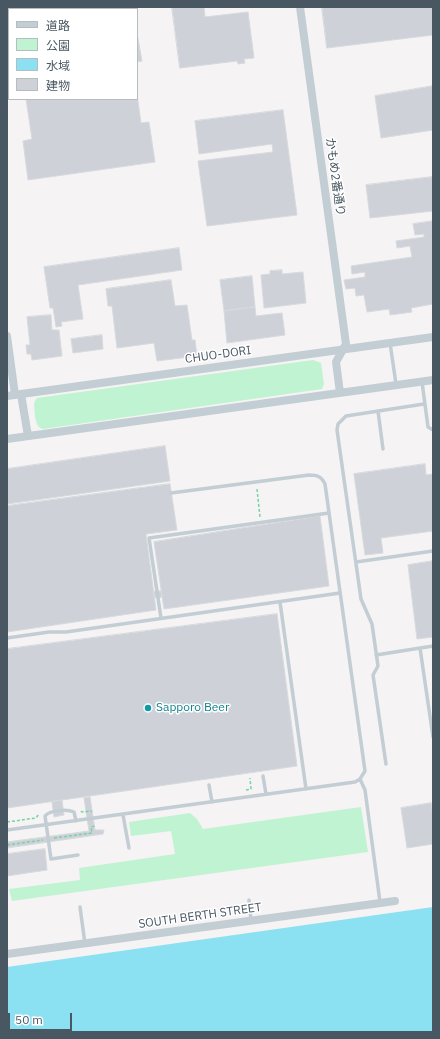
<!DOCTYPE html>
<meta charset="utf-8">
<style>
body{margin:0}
#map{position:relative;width:440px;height:1039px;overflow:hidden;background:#f5f3f3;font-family:"IBM Plex Sans","Noto Sans JP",sans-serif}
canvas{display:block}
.frame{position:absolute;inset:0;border:8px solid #495762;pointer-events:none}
.legend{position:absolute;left:8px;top:8px;width:130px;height:92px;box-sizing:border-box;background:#fff;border:1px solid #b6bcc0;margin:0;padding:5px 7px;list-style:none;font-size:12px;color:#495762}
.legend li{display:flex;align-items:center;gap:8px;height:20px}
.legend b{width:20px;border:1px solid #b6bcc0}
.scale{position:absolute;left:8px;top:1013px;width:64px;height:18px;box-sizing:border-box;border:2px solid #495762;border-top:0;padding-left:5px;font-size:12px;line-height:14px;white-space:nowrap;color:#495762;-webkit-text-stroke:3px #fff;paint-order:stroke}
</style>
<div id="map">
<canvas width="440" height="1039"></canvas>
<div class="frame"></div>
<ul class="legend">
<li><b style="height:5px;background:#c3cdd4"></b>道路</li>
<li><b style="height:11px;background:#c0f3d2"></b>公園</li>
<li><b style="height:11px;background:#8be1f2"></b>水域</li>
<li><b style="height:11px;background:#ced2d8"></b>建物</li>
</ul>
<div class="scale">50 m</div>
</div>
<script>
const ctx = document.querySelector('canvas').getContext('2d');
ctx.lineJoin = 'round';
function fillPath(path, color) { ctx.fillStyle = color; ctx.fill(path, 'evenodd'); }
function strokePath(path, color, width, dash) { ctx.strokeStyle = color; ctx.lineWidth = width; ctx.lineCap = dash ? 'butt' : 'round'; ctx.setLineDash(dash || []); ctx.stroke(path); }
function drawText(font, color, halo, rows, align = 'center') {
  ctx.font = font + ' "IBM Plex Sans","Noto Sans JP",sans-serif'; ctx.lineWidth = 3; ctx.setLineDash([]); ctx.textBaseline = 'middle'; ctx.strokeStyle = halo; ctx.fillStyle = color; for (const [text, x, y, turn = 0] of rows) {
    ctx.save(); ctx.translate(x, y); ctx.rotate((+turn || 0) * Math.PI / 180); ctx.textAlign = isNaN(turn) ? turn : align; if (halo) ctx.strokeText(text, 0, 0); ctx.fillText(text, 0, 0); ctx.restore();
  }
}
fillPath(new Path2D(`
 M313,360l8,3 3,21 -2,5 -279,40c-9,-2 -8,-17 -9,-25l1,-3 2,-3z
 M361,807l7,45 -356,49 -3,-12 71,-9 -1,-12 96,-14 -4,-23 -40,5 -2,-14 61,-9 7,6 6,10z`), '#c0f3d2');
fillPath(new Path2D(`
 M433,907v125h-426v-65z`), '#8be1f2');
const building = new Path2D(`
 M172,7h32l1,10 43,-5 6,46 -10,1 1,4 -7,1 -1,-3 -57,7z
 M322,7h111v28l-106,13z
 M137,33l5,28 -5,1z
 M433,86v44l-52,8 -6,-42z
 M137,94l4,29 8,-1 6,40 -127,18 -5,-39 9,-2 -6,-40h111z
 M283,110l14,105 -90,11 -9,-65 75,-9 -1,-8 -73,10 -4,-33z
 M432,177l1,34 -63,7 -4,-33z
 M433,221v83l-22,4 1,4 -22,3 -1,-6 -22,3 -3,-17 -8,1 -1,-8 -9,1 -2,-9 21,-3v-5l-13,2 -1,-8 61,-9 -2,-11 -13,2 -1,-7 28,-4v-3l-9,1 -2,-11z
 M179,248l3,22 -104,15 5,34 -22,3 1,4 -6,1 -3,-19h-3l-6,-41z
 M282,270v4l21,-2 3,31 -42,5 -3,-33 9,-1v-3z
 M252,276l3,31 -31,4 -4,-31z
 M171,280l4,26 12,-1 5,35h3l2,16 -40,5 -3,-18 -37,5 -5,-42h-4l-2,-17z
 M255,307l1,9 26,-3 3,22 -58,8 -3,-32z
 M51,315l1,15h7l3,26 -30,4 -1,-6h-4l-1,-9h4l-3,-28z
 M102,335l1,14 -30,4 -2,-14z
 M165,446l5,35 -163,23v-35z
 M425,464l1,11 7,-1v57l-52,7 2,15 -18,2 -11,-81z
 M170,484l7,46 -31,4 10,76 -149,22v-126z
 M320,516l9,70 -165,23 -10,-67z
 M433,561v76l-16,2 -9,-74z
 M161,591l1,6 -8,1 -1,-6z
 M277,614l20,152 -290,42v-159z
 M90,797l5,33h9l-1,4 -96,14v-6l82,-11 -5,-33z
 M62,800l2,15 -10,2 -2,-15z
 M431,803l2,13v28l-26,4 -6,-40z
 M45,849l2,21 -40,6v-22z`);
fillPath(building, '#ced2d8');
strokePath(building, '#d6d9de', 1);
strokePath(new Path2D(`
 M257,489l3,28
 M246,790l5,-1 -1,-11
 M81,811l1,1 10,-1
 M7,822l29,-4 3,-4
 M54,838l38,-5 -1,-6 4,-1
 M7,845l36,-5`), '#75d4a2', 1.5, [3, 2]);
strokePath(new Path2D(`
 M390,343l6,41
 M422,382l6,45 5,3
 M378,411l5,38
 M356,562l77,-11
 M280,602l26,187
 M161,618l-12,-80 180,-25
 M7,638l42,-6h17l274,-39
 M420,648l13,89
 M376,655l57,-9
 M386,764l-13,-89 5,-9 -6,-42 -11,-25 -24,-169 1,-6 8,-8 78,-12
 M263,776l3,18
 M360,779l5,11 15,112
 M209,785l3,17
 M123,815l6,33
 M76,821l-2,-9c-7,-3 -24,-2 -29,4l6,43 27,-4
 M7,830l348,-48 5,-3 5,-8 -40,-287c-4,-8 -8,-9 -16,-9l-138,18
 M249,900l2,21
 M80,907l5,37`), '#c3cdd4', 3.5);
strokePath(new Path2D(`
 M300,7l45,330 1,7 -10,18 4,31
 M7,336l8,59
 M21,394l7,42
 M7,396l426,-59
 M7,439l426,-59
 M7,954l388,-53`), '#c3cdd4', 8);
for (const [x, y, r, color] of [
 [148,708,4,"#0f9aa8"]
]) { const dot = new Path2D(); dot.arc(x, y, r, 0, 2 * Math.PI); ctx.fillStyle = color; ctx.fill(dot); strokePath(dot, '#fff', 1.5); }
drawText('12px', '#495762', '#fff', [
 ["かもめ2番通り",335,177,82],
 ["CHUO-DORI",218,355,-8],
 ["SOUTH BERTH STREET",200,916,-8]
]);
drawText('12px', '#0d838f', '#fff', [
 ["Sapporo Beer",156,708]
], 'left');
</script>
